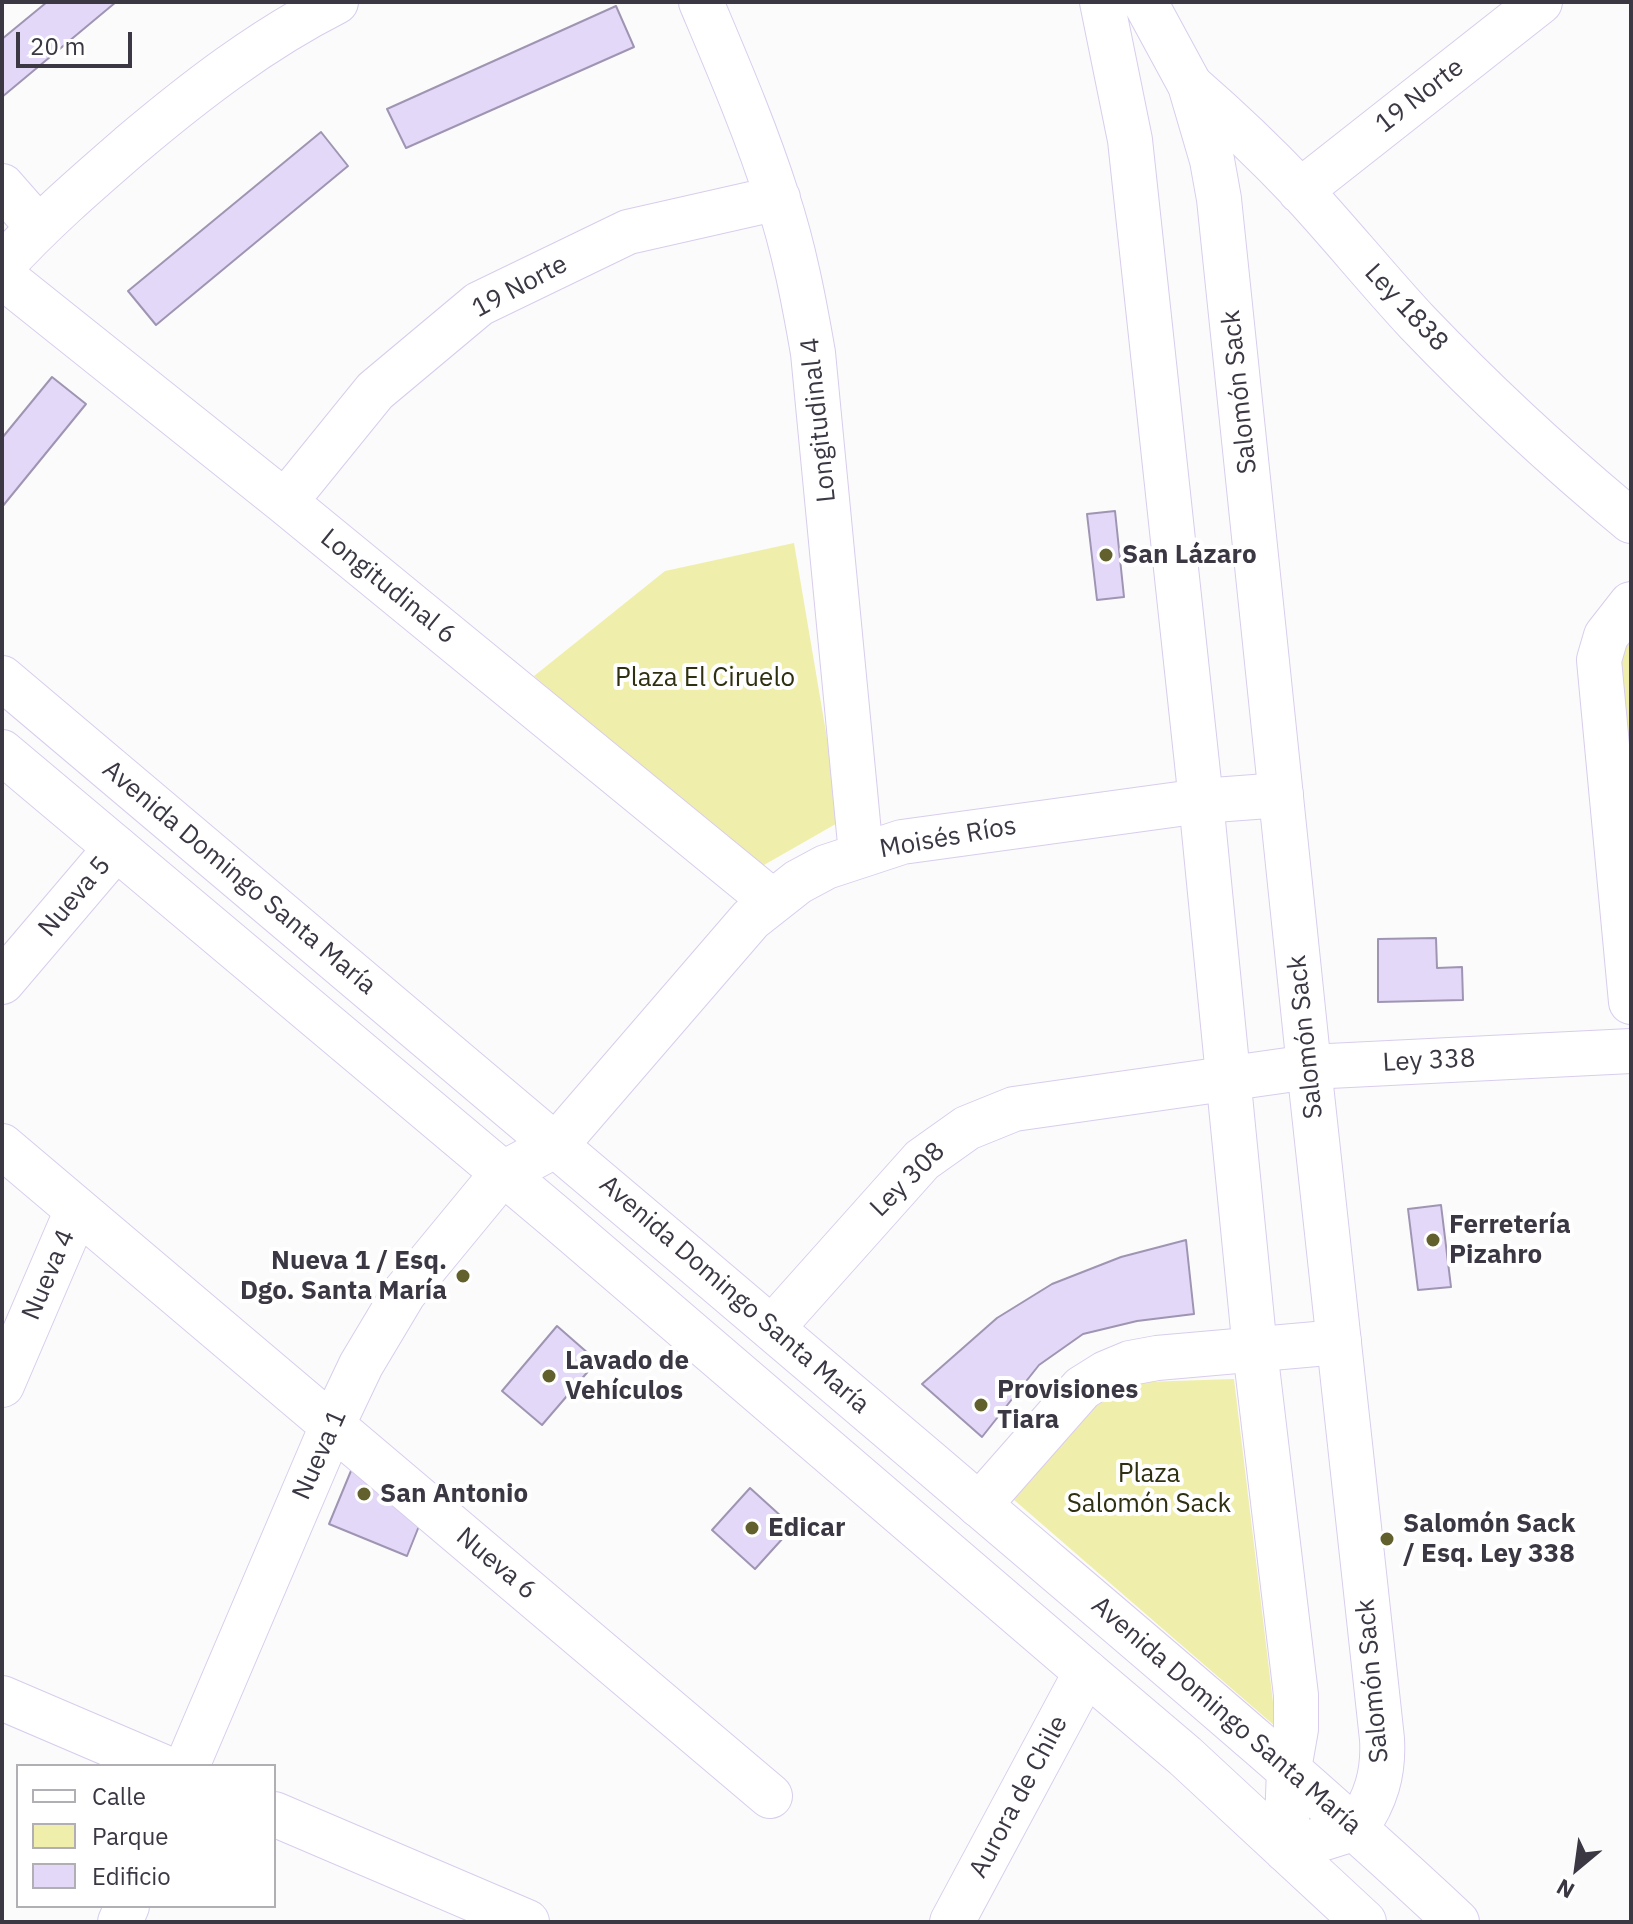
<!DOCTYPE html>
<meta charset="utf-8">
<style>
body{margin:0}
#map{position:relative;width:1633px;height:1924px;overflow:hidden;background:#fbfbfb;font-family:"IBM Plex Sans",sans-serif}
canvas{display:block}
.frame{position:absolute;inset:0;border:4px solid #3b3743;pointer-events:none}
.legend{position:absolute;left:16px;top:1764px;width:260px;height:144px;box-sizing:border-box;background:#fff;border:2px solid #b1afb4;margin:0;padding:10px 14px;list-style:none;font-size:24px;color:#3b3743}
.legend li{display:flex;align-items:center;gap:16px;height:40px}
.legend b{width:40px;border:2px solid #b1afb4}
.north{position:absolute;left:1537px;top:1828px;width:80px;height:80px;-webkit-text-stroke:6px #fff;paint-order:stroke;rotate:209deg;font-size:22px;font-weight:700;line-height:32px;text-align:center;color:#3b3743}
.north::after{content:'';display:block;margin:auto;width:28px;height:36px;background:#3b3743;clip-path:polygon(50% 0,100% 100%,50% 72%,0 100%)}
.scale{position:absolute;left:16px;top:32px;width:116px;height:36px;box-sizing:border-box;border:4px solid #3b3743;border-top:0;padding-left:10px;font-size:24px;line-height:28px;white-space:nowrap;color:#3b3743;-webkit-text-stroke:6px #fff;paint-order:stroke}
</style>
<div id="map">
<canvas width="1633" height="1924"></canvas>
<div class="frame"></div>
<ul class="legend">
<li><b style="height:10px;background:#fff"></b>Calle</li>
<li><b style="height:22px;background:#efefab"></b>Parque</li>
<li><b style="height:22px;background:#e3d8f8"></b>Edificio</li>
</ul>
<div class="north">N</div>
<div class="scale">20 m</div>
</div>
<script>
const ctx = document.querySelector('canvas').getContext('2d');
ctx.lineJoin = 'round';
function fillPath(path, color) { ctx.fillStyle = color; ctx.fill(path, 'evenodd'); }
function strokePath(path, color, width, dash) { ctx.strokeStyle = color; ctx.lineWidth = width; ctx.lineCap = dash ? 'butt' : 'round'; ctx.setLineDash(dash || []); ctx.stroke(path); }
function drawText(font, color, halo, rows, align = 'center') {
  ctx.font = font + ' "IBM Plex Sans",sans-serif'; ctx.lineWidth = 8; ctx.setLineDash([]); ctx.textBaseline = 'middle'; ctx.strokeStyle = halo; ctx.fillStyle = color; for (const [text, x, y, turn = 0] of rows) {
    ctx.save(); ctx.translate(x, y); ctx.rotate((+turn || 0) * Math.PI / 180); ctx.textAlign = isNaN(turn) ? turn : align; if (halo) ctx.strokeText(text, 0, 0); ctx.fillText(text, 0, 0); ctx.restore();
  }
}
fillPath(new Path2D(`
 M794,543l47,278 -84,48 -223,-193 131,-105z
 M1631,641v162l-17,-140z
 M1234,1379l42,348 -263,-228 68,-86 62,-31z`), '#efefab');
const building = new Path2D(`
 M47,2h69l-114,95v-58z
 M616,6l18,41 -228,101 -19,-39z
 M321,132l27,34 -192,159 -28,-34z
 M52,377l34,27 -84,103v-69z
 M1115,511l9,86 -27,3 -10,-86z
 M1436,938l1,30 25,-1 1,33 -85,2v-63z
 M1441,1205l10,82 -33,3 -10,-81z
 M1186,1240l8,74 -57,7 -54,13 -44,31 -57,72 -60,-53 75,-66 55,-34 69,-27z
 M557,1326l40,35 -55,64 -40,-34z
 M353,1466l68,55 -14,35 -78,-32z
 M750,1488l43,39 -38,42 -43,-39z`);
fillPath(building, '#e3d8f8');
strokePath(building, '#9f95b3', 2);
const minor = new Path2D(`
 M701,2c27,64 55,129 76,195 17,51 27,104 36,156l48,501
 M1190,85c38,33 75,68 110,105 40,43 77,89 117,132 67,70 139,137 214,199
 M2,186l36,41
 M1300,191l240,-189
 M2,266c40,-44 84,-82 129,-121 64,-54 130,-105 205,-143
 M2,276l283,226 487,399
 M285,502l90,-111 104,-87 149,-72 150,-34
 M1631,604l-25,32 -7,24 32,342
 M2,982l114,-134
 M2,1146l768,650
 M772,1328l150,-168 45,-32 47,-19 295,-42 322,-16
 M2,1385l75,-175
 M979,1505l103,-117 24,-15 24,-10 27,-5 182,-16
 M2,1698l159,68
 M187,1766l145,-340 29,-61 43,-72 98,-119 54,-29 195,-226 47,-37 28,-15 76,-25 299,-41 80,-6
 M274,1814l253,108
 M120,1922l7,-16
 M952,1922l134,-250`);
const major = new Path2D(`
 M1102,2l28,138 71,661 54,549 41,345v34l-7,40 -3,81
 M1145,2l45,83 22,75 7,39 90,868 73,672c2,34 -6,61 -26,89l-70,22
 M2,678c312,263 623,525 933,789 175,150 353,297 522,455
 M2,752l558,469 526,451 99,84 179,166`);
strokePath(minor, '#d8cded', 46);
strokePath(major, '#d8cded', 46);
strokePath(minor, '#fff', 44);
strokePath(major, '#fff', 44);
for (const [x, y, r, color] of [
 [1106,555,8,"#62612e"],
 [1433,1240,8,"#62612e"],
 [463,1276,8,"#62612e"],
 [549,1376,8,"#62612e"],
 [981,1405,8,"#62612e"],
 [364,1494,8,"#62612e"],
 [752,1528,8,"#62612e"],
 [1387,1539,8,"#62612e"]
]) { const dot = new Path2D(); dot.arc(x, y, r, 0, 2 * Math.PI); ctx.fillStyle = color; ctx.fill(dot); strokePath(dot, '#fff', 3); }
drawText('26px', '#3b3743', '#fff', [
 ["19 Norte",1420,96,-38],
 ["19 Norte",520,287,-28],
 ["Ley 1838",1406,308,47],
 ["Salomón Sack",1240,392,-96],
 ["Longitudinal 4",819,420,-96],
 ["Longitudinal 6",388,587,39],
 ["Moisés Ríos",948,838,-10],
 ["Avenida Domingo Santa María",239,878,40],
 ["Nueva 5",75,897,-50],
 ["Salomón Sack",1306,1037,-96],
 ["Ley 338",1429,1061,-3],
 ["Ley 308",908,1180,-45],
 ["Nueva 4",49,1275,-67],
 ["Avenida Domingo Santa María",734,1295,41],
 ["Nueva 1",320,1455,-66],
 ["Nueva 6",496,1564,40],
 ["Salomón Sack",1373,1681,-95],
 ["Avenida Domingo Santa María",1226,1716,41],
 ["Aurora de Chile",1019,1797,-62]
]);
drawText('bold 26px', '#3b3743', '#fff', [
 ["San Lázaro",1122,555],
 ["Ferretería",1449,1225],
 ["Pizahro",1449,1255],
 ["Nueva 1 / Esq.",447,1261,"right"],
 ["Dgo. Santa María",447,1291,"right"],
 ["Lavado de",565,1361],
 ["Vehículos",565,1391],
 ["Provisiones",997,1390],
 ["Tiara",997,1420],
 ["San Antonio",380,1494],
 ["Salomón Sack",1403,1524],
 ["/ Esq. Ley 338",1403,1554],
 ["Edicar",768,1528]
], 'left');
drawText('26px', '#2f2f11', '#fff', [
 ["Plaza El Ciruelo",705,678],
 ["Plaza",1149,1474],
 ["Salomón Sack",1149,1504]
]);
</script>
